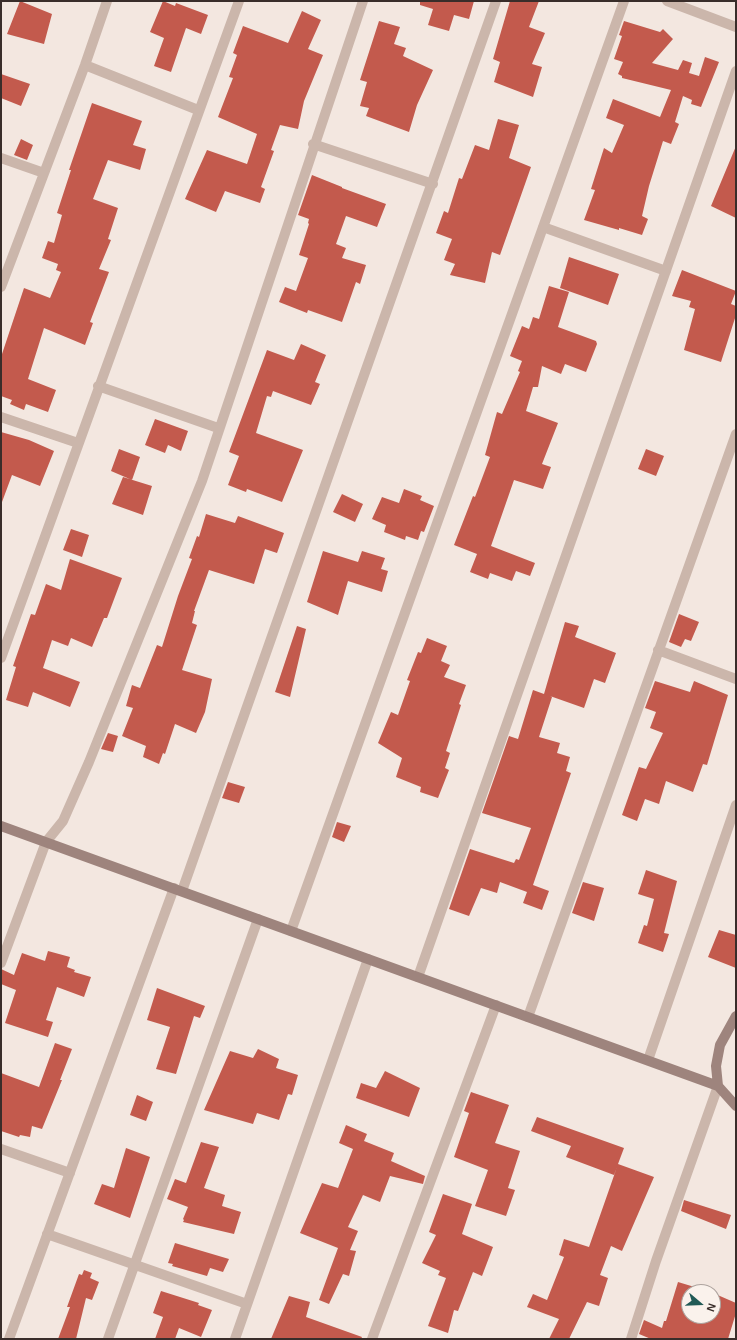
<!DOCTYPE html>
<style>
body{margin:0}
#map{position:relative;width:737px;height:1340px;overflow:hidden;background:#f3e7e0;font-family:Arial,sans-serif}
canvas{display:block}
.frame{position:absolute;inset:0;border:2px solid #392d2a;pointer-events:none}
.north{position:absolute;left:681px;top:1284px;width:40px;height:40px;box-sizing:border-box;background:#faf2ec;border:1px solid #ada39e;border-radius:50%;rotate:109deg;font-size:11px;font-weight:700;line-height:16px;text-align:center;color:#392d2a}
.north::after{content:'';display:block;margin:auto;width:14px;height:18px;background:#215a56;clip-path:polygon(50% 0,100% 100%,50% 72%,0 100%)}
</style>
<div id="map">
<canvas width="737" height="1340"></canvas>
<div class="frame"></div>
<div class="north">N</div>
</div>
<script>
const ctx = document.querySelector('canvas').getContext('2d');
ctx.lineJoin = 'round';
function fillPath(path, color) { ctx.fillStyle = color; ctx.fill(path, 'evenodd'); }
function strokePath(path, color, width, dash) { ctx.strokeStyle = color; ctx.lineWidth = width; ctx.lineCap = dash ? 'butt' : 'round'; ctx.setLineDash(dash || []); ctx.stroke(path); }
fillPath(new Path2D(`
 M20,1l32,13 -8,30 -37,-10z
 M163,1l12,5 1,-3 32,12 -7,19 -15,-6 -15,44 -17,-6 10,-28 -14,-6z
 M420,1h54l-5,18 -15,-4 -5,16 -21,-6 5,-16 -13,-4z
 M510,1h29l-10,26 16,6 -13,31 10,3 -9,30 -39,-15 6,-20 -7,-3z
 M302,11l19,9 -13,29 15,6 -19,46 -6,28 -18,-4 -9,25 3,1 -13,36 4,2 -5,14 -35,-12 -9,21 -31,-13 22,-49 40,14 10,-30 -39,-17 15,-39 -4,-1 8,-22 -4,-2 10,-27 45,17z
 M379,21l21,6 -6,17 12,4 -3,8 30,14 -16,35 -8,27 -43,-16 3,-8 -9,-2 7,-24 -7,-2z
 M624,21l36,11 3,-3 10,10 -21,24 26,7 5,-10 9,3 -3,10 10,3 6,-19 14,5 -18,45 -10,-3 1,-4 -9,-4 -8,26 4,2 -8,20 -8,-3 -14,45 -7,30 6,3 -6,16 -23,-7v2l-35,-10 11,-30 -4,-1 13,-41 8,5 12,-28 -18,-7 7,-19 47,18 11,-27 -49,-12v-2l-4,-2 5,-12 -9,-3 8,-23 -3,-1z
 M1,74l29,10 -9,22 -20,-8z
 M92,103l50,18 -9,24 13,4 -6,21 -32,-10 -15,39 25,9 -10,31 3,1 -12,29 10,3 -19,50 3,1 -8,22 -41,-17 -16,51 28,11 -8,22 -22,-8 -2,6 -14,-6 2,-4 -11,-4v-39l23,-69 26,10 11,-26 -5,-2 2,-6 -16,-6 6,-17 6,2 8,-28 -5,-2 14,-43h-2z
 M498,119l21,6 -10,33 22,9 -31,88 -8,-3 -7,31 -35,-8 5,-11 -11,-4 8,-21 -16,-6 8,-22 4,2 11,-35 3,1 13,-34 14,5z
 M21,139l12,6 -6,15 -13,-5z
 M736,146v72l-25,-12z
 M312,175l30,12v1l44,16 -9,23 -31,-11 -10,28 10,4 -4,10 24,7 -6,19 -4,-2 -14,40 -34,-12 -1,3 -28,-11 6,-15 11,4 12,-33 -9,-3 10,-31 -1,-1 1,-4 -11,-4z
 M569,257l50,17 -11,31 -48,-17z
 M682,270l54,21 -5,13 5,2v9l-15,47 -37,-12 11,-41 -6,-2 2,-6 -19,-5z
 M549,286l20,6 -11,35 38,14 1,3 -11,28 -21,-8 -4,10 -19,-8 -4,21h-5l-7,24 32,12 -16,41 9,3 -8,22 -29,-9 -23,66 44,17 -5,13 -14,-5 -4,10 -22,-8 -2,6 -18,-7 7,-18 -23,-9 19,-49 2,1 15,-40 -5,-2 12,-43 5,2 18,-42 -2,-1 4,-10 -12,-5 12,-30 7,3 4,-12 6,2z
 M301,344l25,11 -11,27 5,2 -9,21 -38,-14 -2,6 -4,-1 -11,37 47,17 -21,52 -35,-13 -1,3 -18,-7 11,-29 -10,-4 38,-102 27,10z
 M155,419l33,12 -7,20 -13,-6 -3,8 -20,-8z
 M1,432l28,8 25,11 -14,35 -28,-11 -10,27z
 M119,449l21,8 -8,23 -21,-9z
 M646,449l18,7 -8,20 -18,-7z
 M123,477l29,9 -9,29 -31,-11z
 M404,489l18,7 -2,4 14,6 -10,26 -3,-1 -3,9 -12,-4 -1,4 -21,-8 2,-7 -14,-6 10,-22 17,6z
 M342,494l21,10 -8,18 -22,-10z
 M206,514l29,9 3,-7 46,17 -7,20 -12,-4 -11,35 -45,-14 -15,41h1l-3,12 5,2 -15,45 30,9 -7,33 -9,21 -21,-9 -10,30 -2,-1 -4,11 -16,-7 3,-11 -24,-10 11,-28 -7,-2 6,-21 8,3 17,-43 5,2 16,-51 14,-37 -3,-1 8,-22 2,1z
 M71,529l18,6 -7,22 -19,-7z
 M323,551l35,11 4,-11 23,7 -4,11 7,2 -6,21 -34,-11 -10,34 -31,-13z
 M70,559l52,19 -15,40h-3l-12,29 -21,-9 -3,8 -16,-6 -9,28 37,14 -10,25 -37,-15 -5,15 -22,-7 10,-33 -3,-1 18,-52 4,1 11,-31 15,6z
 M679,614l20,8 -8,19 -6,-2 -4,8 -12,-5z
 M565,622l14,4 -4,11 41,16 -11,30 -11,-4 -10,29 -34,-12 2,1 -13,40 21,6 -3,10 13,4 -4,14 5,2 -38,112 16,6 -7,19 -19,-7 4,-11 -27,-10 -3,11 -16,-5 -12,28 -20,-7 21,-60 44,14 2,-4 3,1 12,-32 -49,-15 27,-77 9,3 15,-49 11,4z
 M297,626l9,3 -16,68 -15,-5z
 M427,638l20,8 -6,15 9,4 -6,12 22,8 -7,19 2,1 -15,46 4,2 -5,15 4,2 -11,28 -18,-6 1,-5 -25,-10 6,-19 -24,-15 13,-31 7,3 12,-34 -3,-1 11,-28 3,1z
 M655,681l35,11 4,-11 34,14 -21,70 -4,-1 -10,28 -27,-11 -7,23 -14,-5 -8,22 -15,-6 17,-48 7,2 17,-36 -13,-5 6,-16 -11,-4z
 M108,733l10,3 -5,16 -12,-3z
 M228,782l17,5 -6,16 -17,-5z
 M337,822l14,4 -7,16 -12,-5z
 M646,870l31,11 -13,52 5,1 -6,18 -25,-9 6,-18 3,1 7,-27 -16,-5z
 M583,882l21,6 -10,33 -22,-8z
 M719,930l17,5v33l-28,-11z
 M48,951l22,6 -3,10 8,3 -1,2 17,5 -7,20 -27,-10 -11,33 7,2 -5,15 -43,-14 11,-33 -15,-6v-15l13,6 8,-22 23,8z
 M157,988l48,18 -5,12 -6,-2 -18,58 -20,-5 14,-42 -23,-7z
 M55,1043l17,6 -12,31h2l-20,49 -10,-3 -2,11 -10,-2 -1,2 -18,-6v-58l38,14z
 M258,1049l21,10 -3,9 22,7 -6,20 -4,-1 -9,26 -22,-7 -4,11 -49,-14 26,-59 23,7z
 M385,1071l35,17 -11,29 -53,-19 5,-15 15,5z
 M471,1092l38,13 -14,38 25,8 -12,37 7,2 -9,26 -31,-10 13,-36 -34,-13 15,-44 -5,-2z
 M137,1095l16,7 -7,19 -16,-6z
 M537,1117l87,31 -6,16 36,13 -32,74 -11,-5 -11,29 8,3 -9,28 -12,-4 -18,37h-20l10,-20 -32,-12 6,-13 14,6 17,-43 -5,-2 5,-16 25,8 28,-80 -3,8 -48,-18 5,-11 -40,-15z
 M346,1125l21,9 -3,7 30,12 -3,8 34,15 -2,8 -33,-8 -10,26 -17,-7 -15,32 10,4 -8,19 6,1 -7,25 -6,-2 -14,30 -10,-4 19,-52 -38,-15 22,-50 16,5 15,-39 -14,-6z
 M201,1142l18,5 -15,41 21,7 -3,11 19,6 -7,22 -51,-12 1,-2 -1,-1 5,-12 -21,-8 8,-20 11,4z
 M126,1148l24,9 -20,61 -36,-14 8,-20 12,4z
 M443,1194l29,10 -10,30 31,13 -11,29 -9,-4 -15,39 -4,-1 -6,23 -20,-7 18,-48 -8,-3 2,-4 -18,-8 14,-28 -7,-3z
 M684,1200l47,15 -5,14 -45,-18z
 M175,1243l54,16 -6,13 -13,-4 -3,8 -35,-10 1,-2 -5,-1z
 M84,1270l8,3 -2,5 9,4 -7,18 -6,-2 -10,41h-18l12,-32h-3l12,-33 3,1z
 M678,1282l33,10h-22v24h24v-23l23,10v10l-8,26h-77l-12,-5 5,-14 18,8 2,-7h2z
 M161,1291l38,12 -1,2 14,5 -11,27 -22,-9 -4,11h-20l8,-22 -10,-4z
 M289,1296l21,6 -4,15 56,20 -1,2h-90z`), '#c35a4d');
strokePath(new Path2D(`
 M667,1l69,26
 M85,65l113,45
 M313,144l120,40
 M1,158l43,15
 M543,227l123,44
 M1,287l84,-222 22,-64
 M98,386l120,42
 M1,417l77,26
 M658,650l78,29
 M1,658l238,-657
 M182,891l314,-890
 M291,931l333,-930
 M1,963l45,-121 17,-21 26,-59 113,-281 161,-480
 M418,977l318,-906
 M528,1017l208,-583
 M648,1060l88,-255
 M1,1149l69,24
 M47,1234l200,70
 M9,1339l165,-451
 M108,1339l150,-420
 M235,1339l133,-380
 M372,1339l124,-334
 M631,1339l25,-78 62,-175`), '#cbb6ab', 10);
strokePath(new Path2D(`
 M1,826l717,260
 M736,1016l-16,29 -4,21 2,20 18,20`), '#9e847d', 10);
</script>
